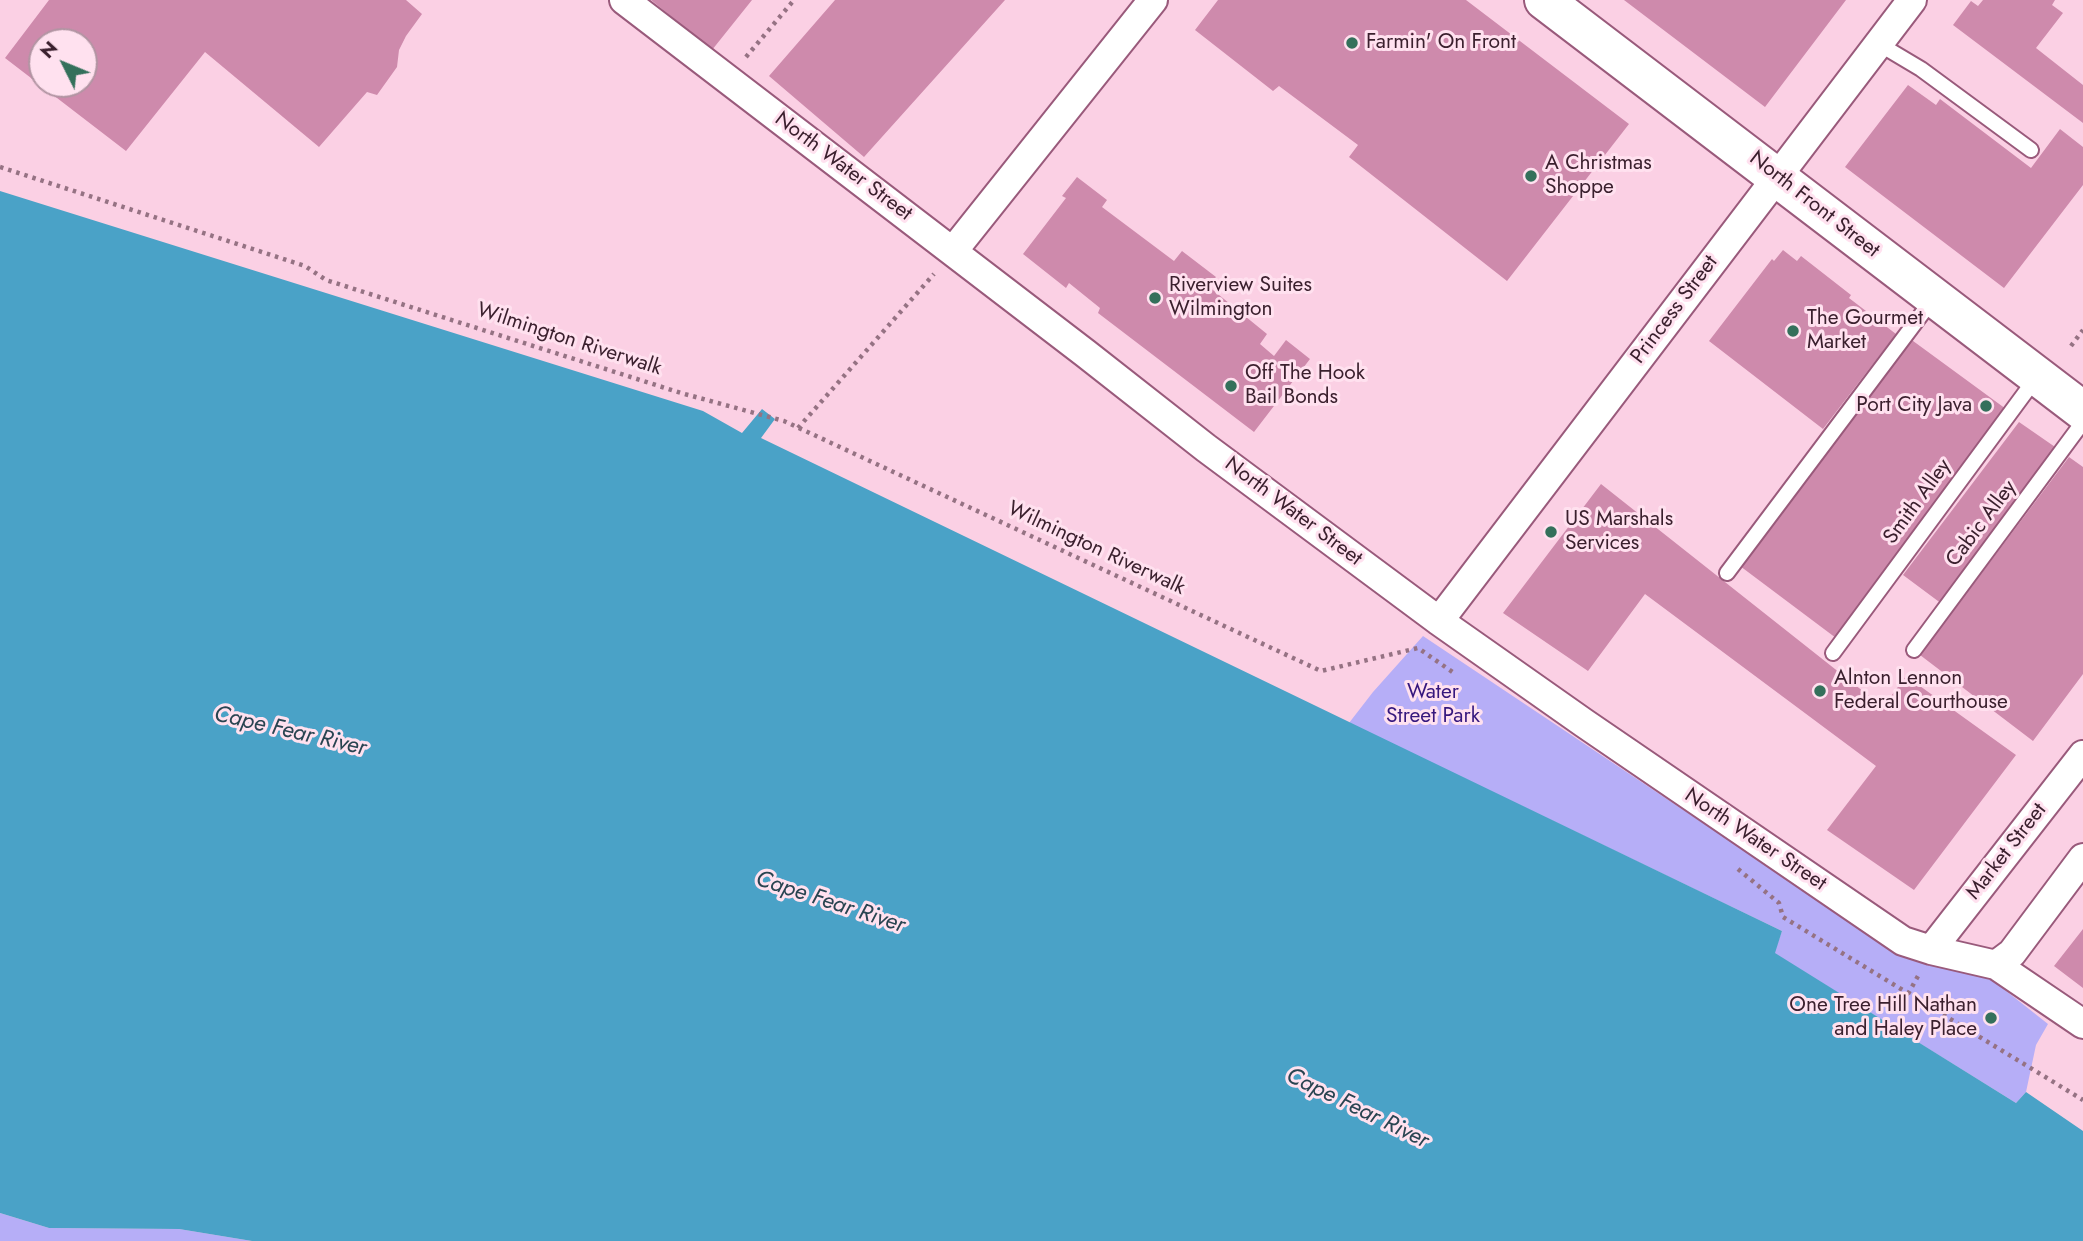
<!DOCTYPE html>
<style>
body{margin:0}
#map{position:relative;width:2083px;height:1241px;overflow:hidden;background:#fbd0e4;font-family:Jost,sans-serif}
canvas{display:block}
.north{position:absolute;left:28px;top:28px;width:70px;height:70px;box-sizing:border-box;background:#ffe1ef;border:2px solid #b194a2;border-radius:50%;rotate:313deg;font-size:19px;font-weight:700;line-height:28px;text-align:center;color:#3b202e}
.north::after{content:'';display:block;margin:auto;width:24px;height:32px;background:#34705b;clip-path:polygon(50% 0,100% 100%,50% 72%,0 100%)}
</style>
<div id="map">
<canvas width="2083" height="1241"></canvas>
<div class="north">N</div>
</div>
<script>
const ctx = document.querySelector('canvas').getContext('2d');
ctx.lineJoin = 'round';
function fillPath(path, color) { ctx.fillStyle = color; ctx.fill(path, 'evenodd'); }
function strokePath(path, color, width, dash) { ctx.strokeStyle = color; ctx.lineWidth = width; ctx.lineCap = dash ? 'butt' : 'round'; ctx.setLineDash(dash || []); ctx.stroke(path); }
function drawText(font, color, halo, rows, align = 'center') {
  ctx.font = font + ' Jost,sans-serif'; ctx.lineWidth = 6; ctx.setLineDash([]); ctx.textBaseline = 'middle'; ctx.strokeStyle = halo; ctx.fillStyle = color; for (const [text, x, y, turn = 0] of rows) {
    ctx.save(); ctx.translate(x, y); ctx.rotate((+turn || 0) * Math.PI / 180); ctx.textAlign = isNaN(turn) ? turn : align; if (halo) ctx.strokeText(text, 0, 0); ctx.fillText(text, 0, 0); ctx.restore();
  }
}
fillPath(new Path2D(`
 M1423,636l479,320 89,23 57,45 -12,21 -10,47 -10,11 -242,-150 8,-22 -433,-208 24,-31z
 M0,1213l49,15 130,1 73,12h-252z`), '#b6aef7');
fillPath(new Path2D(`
 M0,191l703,220 39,22 20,-24 13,10 -14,19 1021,493 -7,22 241,150 10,-11 57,39v110h-1831l-73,-12 -130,-1 -49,-15z`), '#4aa2c7');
fillPath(new Path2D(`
 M49,0h357l16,14 -16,22 -7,14 -2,17 -20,28 -10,-3 -48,55 -114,-95 -79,99 -121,-93zM42,42h42v42h-42z
 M651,0h101l-40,50z
 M835,0h170l-141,157 -95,-81z
 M1218,0h248l163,124 -122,157 -158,-124 9,-12 -79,-59 -6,5 -78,-61z
 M1624,0h222l-81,107z
 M1983,0h72l-3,5 11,8 -27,35 47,37v38l-130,-98 18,-24 7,5z
 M1908,85l28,20 4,-6 91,69 29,-39 23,18v38l-79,103 -159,-121z
 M1077,177l30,23 -5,7 72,54 8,-10 34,26 -8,9 59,48 -7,10 14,12 12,-16 24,19 -56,73 -156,-119 2,-5 -31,-25 -3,5 -43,-34 43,-56 -4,-2z
 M1783,250l14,11 4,-5 50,39 -2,3 47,36 -73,95 -114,-88 63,-82 2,2z
 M1909,338l97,71 -170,229 -96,-72z
 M2019,422l39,27 -116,155 -39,-29z
 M2069,457l14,10v207l-50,67 -113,-86z
 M1601,484l282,223 23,-31 110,79 -102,135 -87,-60 49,-64 -231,-172 -57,77 -85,-58z
 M2083,929v59l-29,-22z`), '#ce8aac');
const lane = new Path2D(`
 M1879,44l42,25 110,81
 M1727,573l206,-274
 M1914,650l169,-228
 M1833,653l203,-275`);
const street = new Path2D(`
 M624,0l461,353 121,95 233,173 145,102 319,218 28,9 65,15 87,59
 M953,251l200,-251
 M1439,621l473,-621
 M1931,950l152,-195
 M1996,965l16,-12 71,-95`);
const secondary = new Path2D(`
 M1544,0l539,411`);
strokePath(lane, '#995a7b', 18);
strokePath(street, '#995a7b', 32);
strokePath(secondary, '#995a7b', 42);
strokePath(new Path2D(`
 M746,57l48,-57
 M0,167l305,99 21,14 355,113 103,28 537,250 97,-23 36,25
 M2071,346l12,-16
 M798,428l136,-154
 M1738,869l41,34 4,14 300,183
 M1908,994l10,-18`), '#957283', 4.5, [3.5, 5]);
strokePath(lane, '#fff', 14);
strokePath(street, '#fff', 28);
strokePath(secondary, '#fff', 38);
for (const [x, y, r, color] of [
 [1352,43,7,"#34705b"],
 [1531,176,7,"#34705b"],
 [1155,298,7,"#34705b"],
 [1793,331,7,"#34705b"],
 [1231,386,7,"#34705b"],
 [1986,406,7,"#34705b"],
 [1551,532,7,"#34705b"],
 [1820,691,7,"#34705b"],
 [1991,1018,7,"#34705b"]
]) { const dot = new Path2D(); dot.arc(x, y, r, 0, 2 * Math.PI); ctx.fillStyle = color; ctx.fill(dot); strokePath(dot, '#ffe1ef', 2.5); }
drawText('21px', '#3b202e', '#ffe1ef', [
 ["Farmin' On Front",1366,43],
 ["A Christmas",1545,164],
 ["Shoppe",1545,188],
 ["Riverview Suites",1169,286],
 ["Wilmington",1169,310],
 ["The Gourmet",1807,319],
 ["Market",1807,343],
 ["Off The Hook",1245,374],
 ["Bail Bonds",1245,398],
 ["Port City Java",1972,406,"right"],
 ["US Marshals",1565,520],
 ["Services",1565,544],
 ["Alnton Lennon",1834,679],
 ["Federal Courthouse",1834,703],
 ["One Tree Hill Nathan",1977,1006,"right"],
 ["and Haley Place",1977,1030,"right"]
], 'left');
drawText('21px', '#3b202e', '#ffe1ef', [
 ["North Water Street",843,167,37],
 ["North Front Street",1814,205,38],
 ["Princess Street",1675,310,-53],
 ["Wilmington Riverwalk",569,340,18],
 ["Smith Alley",1918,502,-54],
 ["North Water Street",1293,512,37],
 ["Cabic Alley",1982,524,-53],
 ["Wilmington Riverwalk",1096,549,25],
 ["North Water Street",1755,840,34],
 ["Market Street",2007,852,-52]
]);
drawText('21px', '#36177d', '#ffe1ef', [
 ["Water",1433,693],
 ["Street Park",1433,717]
]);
drawText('italic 23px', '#294451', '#ffe1ef', [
 ["Cape Fear River",290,732,13],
 ["Cape Fear River",830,903,18],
 ["Cape Fear River",1357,1109,26]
]);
</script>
